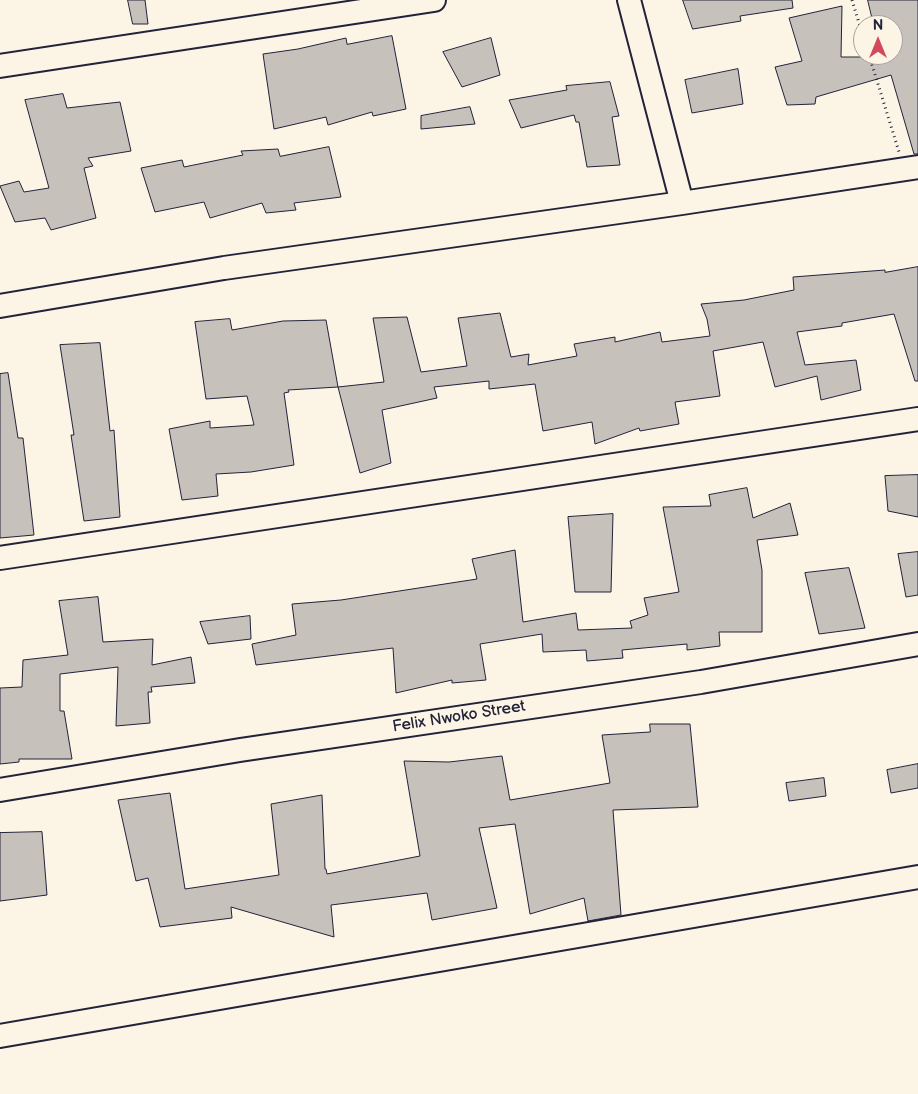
<!DOCTYPE html>
<style>
body{margin:0}
#map{position:relative;width:918px;height:1094px;overflow:hidden;background:#fcf5e5;font-family:"Balsamiq Sans",sans-serif}
canvas{display:block}
.north{position:absolute;left:853px;top:15px;width:50px;height:50px;box-sizing:border-box;background:#fcf5e5;border:1px solid #a5a1a1;border-radius:50%;rotate:0deg;font-size:14px;font-weight:700;line-height:20px;text-align:center;color:#22223b}
.north::after{content:'';display:block;margin:auto;width:18px;height:22px;background:#d1495b;clip-path:polygon(50% 0,100% 100%,50% 72%,0 100%)}
</style>
<div id="map">
<canvas width="918" height="1094"></canvas>
<div class="north">N</div>
</div>
<script>
const ctx = document.querySelector('canvas').getContext('2d');
ctx.lineJoin = 'round';
function fillPath(path, color) { ctx.fillStyle = color; ctx.fill(path, 'evenodd'); }
function strokePath(path, color, width, dash) { ctx.strokeStyle = color; ctx.lineWidth = width; ctx.lineCap = dash ? 'butt' : 'round'; ctx.setLineDash(dash || []); ctx.stroke(path); }
function drawText(font, color, halo, rows, align = 'center') {
  ctx.font = font + ' "Balsamiq Sans",sans-serif'; ctx.lineWidth = 5; ctx.setLineDash([]); ctx.textBaseline = 'middle'; ctx.strokeStyle = halo; ctx.fillStyle = color; for (const [text, x, y, turn = 0] of rows) {
    ctx.save(); ctx.translate(x, y); ctx.rotate((+turn || 0) * Math.PI / 180); ctx.textAlign = isNaN(turn) ? turn : align; if (halo) ctx.strokeText(text, 0, 0); ctx.fillText(text, 0, 0); ctx.restore();
  }
}
const building = new Path2D(`
 M128,0h17l3,24h-15z
 M683,0h109l1,8 -53,8 1,5 -48,8z
 M868,0h50v154h-4l-23,-79 -75,22 -1,7 -28,1 -12,-38 27,-6 -13,-43 53,-12 -1,51h45v-2h7v-30h-19z
 M392,36l14,73 -33,7 -1,-4 -44,13 -2,-8 -52,12 -11,-75 35,-5 48,-11 1,6z
 M491,38l9,37 -38,12 -19,-35z
 M738,69l5,35 -51,9 -7,-33z
 M610,82l9,34 -7,1 8,48 -33,2 -8,-45h-3l-2,-7 -53,13 -12,-28 58,-10 -1,-4z
 M63,94l4,14 53,-6 11,49 -43,7 5,8 -9,2 12,50 -45,12 -6,-12 -30,4 -15,-36 19,-5 5,11 25,-4 -24,-88z
 M470,107l5,17 -54,5v-13z
 M329,147l12,50 -47,6 2,7 -30,3 -4,-10 -52,15 -6,-16 -49,10 -14,-44 41,-8 2,7 59,-12 -2,-4 37,-2 2,7z
 M918,267v114h-3l-21,-67 -52,9v3l-45,6 8,33 51,-5 5,30 -40,10 -4,-24 -42,11 -12,-45 -50,9 7,45 -45,6 4,22 -39,7 -1,-3 -44,16 -3,-22 -49,9 -8,-47 -46,5v-8l-55,6 3,11 -55,12 9,53 -31,10 -22,-86 46,-5 -11,-64 34,-1 14,55 46,-6 -9,-48 42,-5 11,44 18,-3 -1,11 49,-9 -3,-12 41,-7v5l45,-10 2,10 48,-6 -3,-17 -6,-15 43,-4 50,-10 -1,-13 92,-7v2z
 M230,319l2,11 51,-9 43,-1 12,67 -50,3 1,2 -5,1 10,72 -43,7 -35,2 2,22 -36,4 -13,-71 41,-8v7l44,-3 -7,-29 -41,3 -11,-77z
 M100,343l10,88 4,-1 6,87 -36,4 -13,-86h3l-14,-90z
 M8,373l10,65h5l11,97 -34,3v-164z
 M918,475v42l-30,-6 -3,-35z
 M747,488l6,30 37,-15 8,32 -41,5 5,30v62h-43l1,14 -33,4v-6l-65,6 1,8 -36,3 -1,-11 -43,2 -1,-18 -62,10 6,36 -34,3v-3l-56,13 -3,-45 -137,17 -4,-21 44,-9 -4,-31 49,-4 136,-21 -5,-20 43,-9 8,72 53,-9 2,17 54,-2 -2,-7 18,-6 -4,-17 35,-6 -16,-85 48,-1 -2,-11z
 M613,514l-2,78h-36l-7,-75z
 M918,552v43l-12,2 -8,-43z
 M849,568l16,60 -46,6 -14,-61z
 M98,597l5,45 50,-3 -1,26 39,-8 4,26 -44,4 1,5h-4l2,31 -34,3 2,-59 -58,7v37h4l8,48h-53v3l-19,2v-76l22,-1 1,-27 45,-5 -9,-54z
 M250,616l1,23 -43,5 -8,-22z
 M650,724h40l8,83 -85,3 8,105 -33,6 -4,-23 -54,16 -15,-90 -36,4 18,80 -65,12 -5,-27 -96,12 3,32 -103,-30 1,11 -72,9 -12,-49 -12,3 -18,-81 52,-7 15,96 94,-14 -8,-71 51,-9 3,74h1l1,5 93,-18 -16,-95 45,1 53,-6 8,44 100,-17 -8,-48 48,-3z
 M918,764v24l-27,5 -4,-23z
 M824,778l2,18 -37,5 -3,-18z
 M42,832l5,63 -47,6v-68z`);
fillPath(building, '#c6c1bb');
strokePath(building, '#22223b', 1);
const minor = new Path2D(`
 M629,0l53,203
 M0,66l434,-66
 M0,306l224,-38 458,-65 236,-36
 M0,558l918,-139
 M0,790l240,-40 461,-68 217,-38
 M0,1036l918,-159`);
strokePath(minor, '#22223b', 26);
strokePath(new Path2D(`
 M852,0l11,36
 M869,55l30,97`), '#22223b', 3, [1, 4]);
strokePath(minor, '#fcf5e5', 22);
drawText('16px', '#22223b', '#fcf5e5', [
 ["Felix Nwoko Street",459,717,-9]
]);
</script>
